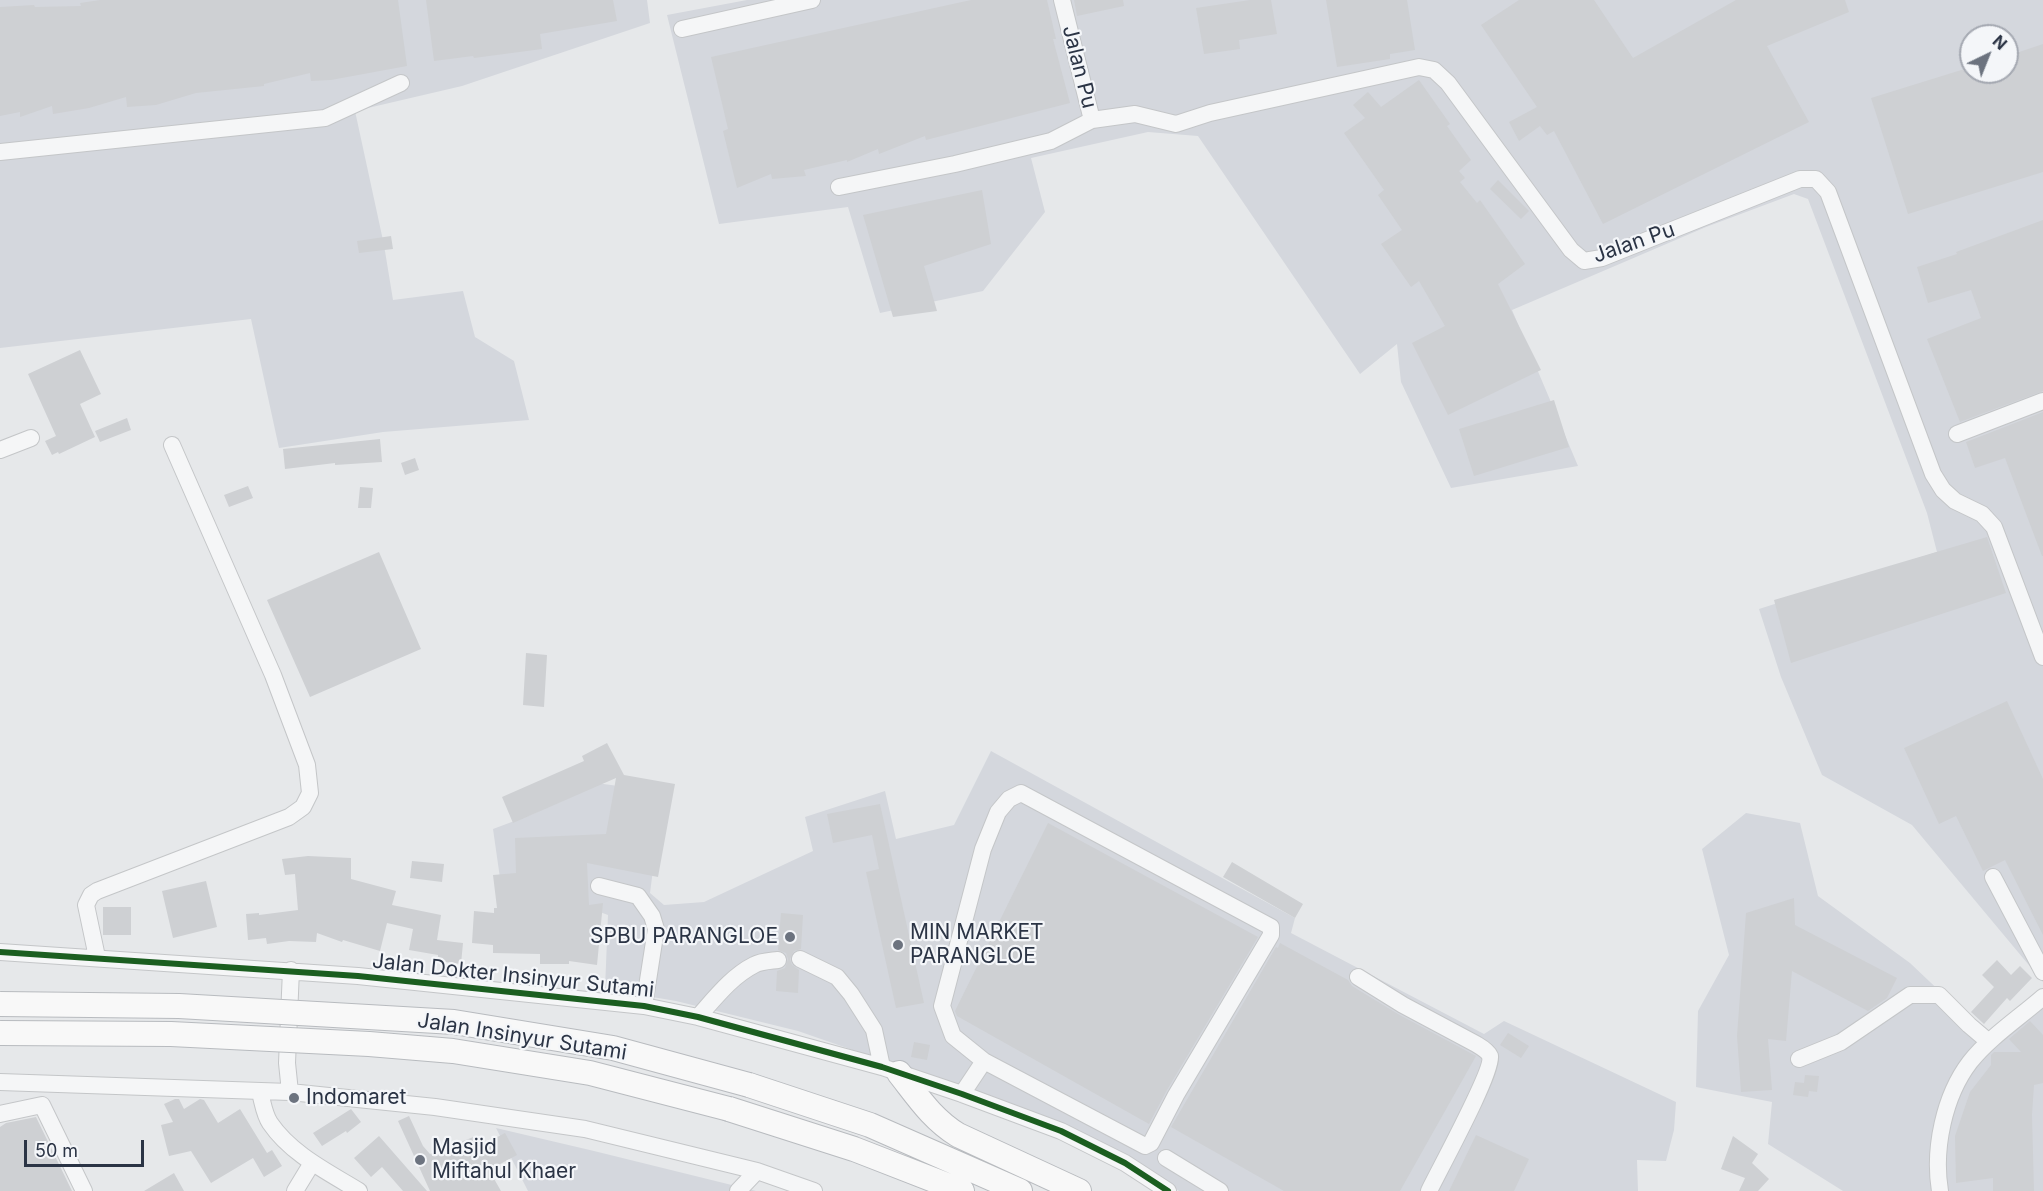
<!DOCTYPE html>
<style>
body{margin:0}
#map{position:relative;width:2043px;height:1191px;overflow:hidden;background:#e6e8ea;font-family:Inter,sans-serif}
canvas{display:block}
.north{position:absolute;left:1959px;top:24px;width:60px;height:60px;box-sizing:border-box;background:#f4f6f9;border:2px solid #a4a8b1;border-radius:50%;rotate:43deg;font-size:16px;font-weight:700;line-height:24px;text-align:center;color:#2b3445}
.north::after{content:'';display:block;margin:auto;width:21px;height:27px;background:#6c737f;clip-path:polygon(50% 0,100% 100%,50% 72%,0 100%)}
.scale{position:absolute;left:24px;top:1140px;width:120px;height:27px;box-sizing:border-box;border:3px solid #2b3445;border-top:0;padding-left:8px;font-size:18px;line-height:21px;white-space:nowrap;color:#2b3445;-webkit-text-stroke:4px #f4f6f9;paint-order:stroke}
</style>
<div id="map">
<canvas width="2043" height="1191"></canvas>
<div class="north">N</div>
<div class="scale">50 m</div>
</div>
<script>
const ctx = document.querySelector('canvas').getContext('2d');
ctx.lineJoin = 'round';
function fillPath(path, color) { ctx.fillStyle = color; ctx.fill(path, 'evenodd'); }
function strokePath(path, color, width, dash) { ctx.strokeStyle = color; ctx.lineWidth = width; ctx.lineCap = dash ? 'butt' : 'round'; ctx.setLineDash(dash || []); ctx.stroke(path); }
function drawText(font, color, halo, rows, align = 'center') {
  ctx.font = font + ' Inter,sans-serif'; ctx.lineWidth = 4.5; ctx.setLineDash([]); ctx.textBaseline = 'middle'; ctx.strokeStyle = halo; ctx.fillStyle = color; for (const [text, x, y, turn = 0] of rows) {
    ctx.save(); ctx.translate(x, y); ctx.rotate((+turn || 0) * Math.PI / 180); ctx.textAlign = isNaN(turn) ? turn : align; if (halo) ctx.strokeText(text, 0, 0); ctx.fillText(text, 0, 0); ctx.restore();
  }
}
fillPath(new Path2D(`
 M0,0h647l3,23 -188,63 -107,25 29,134 9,55 70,-9 12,46 39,24 15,59 -146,12 -104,16 -28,-129 -251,29z
 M747,0h1296v982l-131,-157 -90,-50 -41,-98 -22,-68 178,-57 -10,-39 -119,-314 -14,-5 -88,33 -194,83 66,156 -127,22 -50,-106 -4,-38 -37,30 -162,-238 -50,-4 -117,26 14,54 -62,79 -103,22 -32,-106 -129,17 -52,-209zM1971,36h36v36h-36z
 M991,751l304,167 -4,15 193,101 20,-13 172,81 -2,28 -8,31 -29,-1 1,31h-459l-29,-19 -87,-49 -265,-92 -122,-30 -71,-12 3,-74 -30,-11 -74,2 -11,-77 40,-15 63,-31 67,9 -13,101 14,12 40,-3 109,-51 -8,-34 80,-26 11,48 58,-14z
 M1746,813l54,10 18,73 92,67 38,36 54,42 41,-38v188h-200l-75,-47 4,-42 -76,-15 2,-76 31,-56 -27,-106z
 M496,1128l98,23 162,40h-228z`), '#d4d7dd');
fillPath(new Path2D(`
 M100,0h298l9,66 -76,14 -20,1 -1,-8 -46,11v2l-68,7 -40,12 -29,2 -1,-10 -37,11 -36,6 -1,-8 -32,11v-5l-20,4v-109l34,-2 1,2 46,-1 -1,-3z
 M426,0h187l4,21 -77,13 2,15 -68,9 -1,-2 -39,5z
 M971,0h76l9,39h-3l17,64 -144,37 -1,-4 -46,18 -1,-5 -31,13v-2l-43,10 2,6 -34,3 -1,-5 -34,14 -14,-57 5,-2 -17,-72z
 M1074,0h49l1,6 -47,10z
 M1250,0h21l6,34 -38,6 1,9 -36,5 -8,-46z
 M1326,0h81l8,50 -25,4v5l-53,8z
 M1519,0h75l39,58 103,-58h109l4,12 -82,34 42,76 -206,102 -49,-93 -7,4 -7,-9 -21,15 -10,-19 28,-15 -56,-82z
 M2043,44v128l-135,42 -37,-116 100,-31v5h36v-16z
 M1419,80l31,44 -3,2 24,34 -12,11 6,7 -5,4 17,21 3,-3 45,64 -27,20 43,86 -93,45 -36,-72 33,-17 -26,-45 -8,6 -30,-43 21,-14 -24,-35 6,-5 -40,-57 21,-15 -12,-13 15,-13 13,15z
 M1498,180l31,31 -8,8 -31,-30z
 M982,190l9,54 -67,22 13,45 -44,6 -30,-102z
 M2043,220v171l-83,31 -33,-83 54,-21 -10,-28 -43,13 -11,-36 40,-13 -1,-2z
 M391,236l2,13 -34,4 -2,-12z
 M80,350l21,44 -21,10 15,33 -36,17 -1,-2 -6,3 -7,-14 11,-5 -28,-62z
 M1554,400l15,47 -95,29 -15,-47z
 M2043,412v144h-1l-37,-98 -30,10 -9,-26z
 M127,418l4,12 -31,12 -5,-11z
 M380,439l2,23 -47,3v-2l-50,6 -2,-20z
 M415,458l4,12 -14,5 -4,-12z
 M248,486l5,12 -24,9 -5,-12z
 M360,487l13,1 -2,20h-13z
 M1987,537l19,56 -215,70 -17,-63z
 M379,552l42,97 -111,48 -43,-97z
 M526,653l21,2 -3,52 -21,-2z
 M2007,701l36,78v156l-38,-75 -22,11 -27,-55 -17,8 -35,-76z
 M607,743l17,32 51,9 -17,93 -71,-14 2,42 14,-2 -6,62 -28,-4v3h-29v-10l-47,-1v-8l-21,-2 2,-32 20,2v-5h3l-4,-33 23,-2 -1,-35 91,-4 10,-56 -103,45 -11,-26 82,-36 -2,-5z
 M880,804l44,199 -28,5 -30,-136 13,-3 -7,-34 -39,8 -6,-29z
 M1048,823l210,114 -91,153 -18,34 -192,-108 -2,-5z
 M308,856l43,2v21l45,12 -4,14 49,10 -4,25 26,3 -2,21 -23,-3v-6l-29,-5 4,-21 -26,-6 -7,28 -37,-11 -1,2 -25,-9 -1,9 -27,-1 -22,3 -1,-6 -18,2 -2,-26 13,-1v2l39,-5 -3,-36 -10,1 -3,-16z
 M412,861l32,3 -2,18 -32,-4z
 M1232,862l71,42 -8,14 -72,-41z
 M206,881l11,46 -44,11 -11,-47z
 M1794,898l1,27 102,53 -10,20 -19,13 -76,-40 -6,70 -18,-2 4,51 -31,2 -4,-56 9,-123z
 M103,907h28v28h-28z
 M781,913l22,2 -2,34 -7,2 -4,8 2,6 7,5 -1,23 -22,-2 1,-20 8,-3 3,-9 -2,-6 -8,-3z
 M1280,943l68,37 4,6 46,28 78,42 -76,135h-116l-113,-64 105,-180 2,1z
 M1997,960l14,15 9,-9 12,12 -22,23 -3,-3 -23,26 -13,-12 23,-25 -12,-12z
 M2030,1021l13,14v48l-9,2 -2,30 2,76h-41v-13l-37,5 -1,-47 15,-44 21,-27v-10l3,-3h27l-12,-13z
 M1508,1033l21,13 -8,12 -21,-13z
 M914,1042l16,3 -3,15 -16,-3z
 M1805,1075l14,1 -2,16 -8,-1 -1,6 -15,-2 2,-13 9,1z
 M175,1099h4l5,10 16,-10 4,1 14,23 22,-14 27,44 5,-3 10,16 -18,11 -11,-19 -42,25 -20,-32 -22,5 -8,-31 12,-3 -9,-18z
 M351,1109l10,13 -14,11 -1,-2 -24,15 -9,-13z
 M409,1116l14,30 7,8 46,-18 4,10 25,-13 12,22 -28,15 12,21h-71l-32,-70z
 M36,1117l36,74h-72v-64l6,-4z
 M1476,1135l53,24 -15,32h-65z
 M379,1136l48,55h-24l-21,-24 -11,10 -17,-19z
 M1733,1136l25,18 -6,9 17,16 -11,12h-19l6,-13 -24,-9z
 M174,1173l10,18h-40z`), '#ced0d3');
const minor = new Path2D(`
 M1062,0l30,120 43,-6 41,10 34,-11 209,-46 15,3 14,13 123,167 13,11 18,-3 198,-79h16l12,13 105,282 10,16 12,11 27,13 12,13 49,130
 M682,29l130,-29
 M0,152l325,-34 76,-35
 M839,187l116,-23 96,-23 41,-21
 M1957,434l86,-33
 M0,450l31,-12
 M1021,793l250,134v8l-95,160 -25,48 -6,3 -161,-85 -31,-25 -11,-30 41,-157 15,-37 11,-13z
 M1993,877l50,95
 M599,886l39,10 14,20 4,13 -12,77
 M0,952l358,24 286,30 54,11 184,50 80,27 99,37 64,32 43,28
 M97,957l-11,-52 5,-10 6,-4 192,-74 14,-10 7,-14 -3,-28 -34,-90 -101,-230
 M800,959l37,18 14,17 23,36 8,37
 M1358,977l45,28 73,39c5,3 12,7 14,12 4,14 -52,116 -61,135
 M698,1017c17,-19 34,-41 56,-52 7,-4 16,-4 24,-5
 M1799,1059l42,-17 69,-47h29l30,30 20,17
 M0,1082l290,10 145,15 150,22 172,42 57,20
 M290,1092l-3,-29 4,-93
 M260,1093c3,10 4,21 10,30 21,31 58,49 89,68
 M962,1094l22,-33
 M0,1114l42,-9 42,86
 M1166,1158l54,33
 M295,1191l17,-28
 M738,1191l19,-20
 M1940,1191c-7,-42 4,-95 30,-129 20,-25 49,-44 73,-65`);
const highway = new Path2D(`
 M899,1073c19,24 33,46 59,62l121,56
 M749,1085l121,40 150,66
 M729,1109l125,40 108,42`);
strokePath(minor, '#c4c6c8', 18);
strokePath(highway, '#b8bbbf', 26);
strokePath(minor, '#f5f6f7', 16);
strokePath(highway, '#f8f8f8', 24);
const highwayBridge = new Path2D(`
 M0,1004l179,2 275,16 159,26 136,37
 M0,1033l171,1 198,10 84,7 137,22 139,36`);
strokePath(highwayBridge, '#b8bbbf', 26, []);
strokePath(highwayBridge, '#f8f8f8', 24);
strokePath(new Path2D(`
 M0,952l358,24 286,30 54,11 184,50 80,27 99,37 64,32 43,28`), '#1b5e20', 6);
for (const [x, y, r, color] of [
 [790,937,6,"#6c737f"],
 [898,945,6,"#6c737f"],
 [294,1098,6,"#6c737f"],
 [420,1160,6,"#6c737f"]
]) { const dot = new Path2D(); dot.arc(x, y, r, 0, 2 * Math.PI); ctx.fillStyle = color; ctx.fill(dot); strokePath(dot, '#f4f6f9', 2); }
drawText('21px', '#2b3445', '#f4f6f9', [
 ["Jalan Pu",1079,67,76],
 ["Jalan Pu",1634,243,-19],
 ["Jalan Dokter Insinyur Sutami",513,976,6],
 ["Jalan Insinyur Sutami",522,1037,9]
]);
drawText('21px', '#2b3445', '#f4f6f9', [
 ["MIN MARKET",910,933],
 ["PARANGLOE",910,957],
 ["SPBU PARANGLOE",778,937,"right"],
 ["Indomaret",306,1098],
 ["Masjid",432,1148],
 ["Miftahul Khaer",432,1172]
], 'left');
</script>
